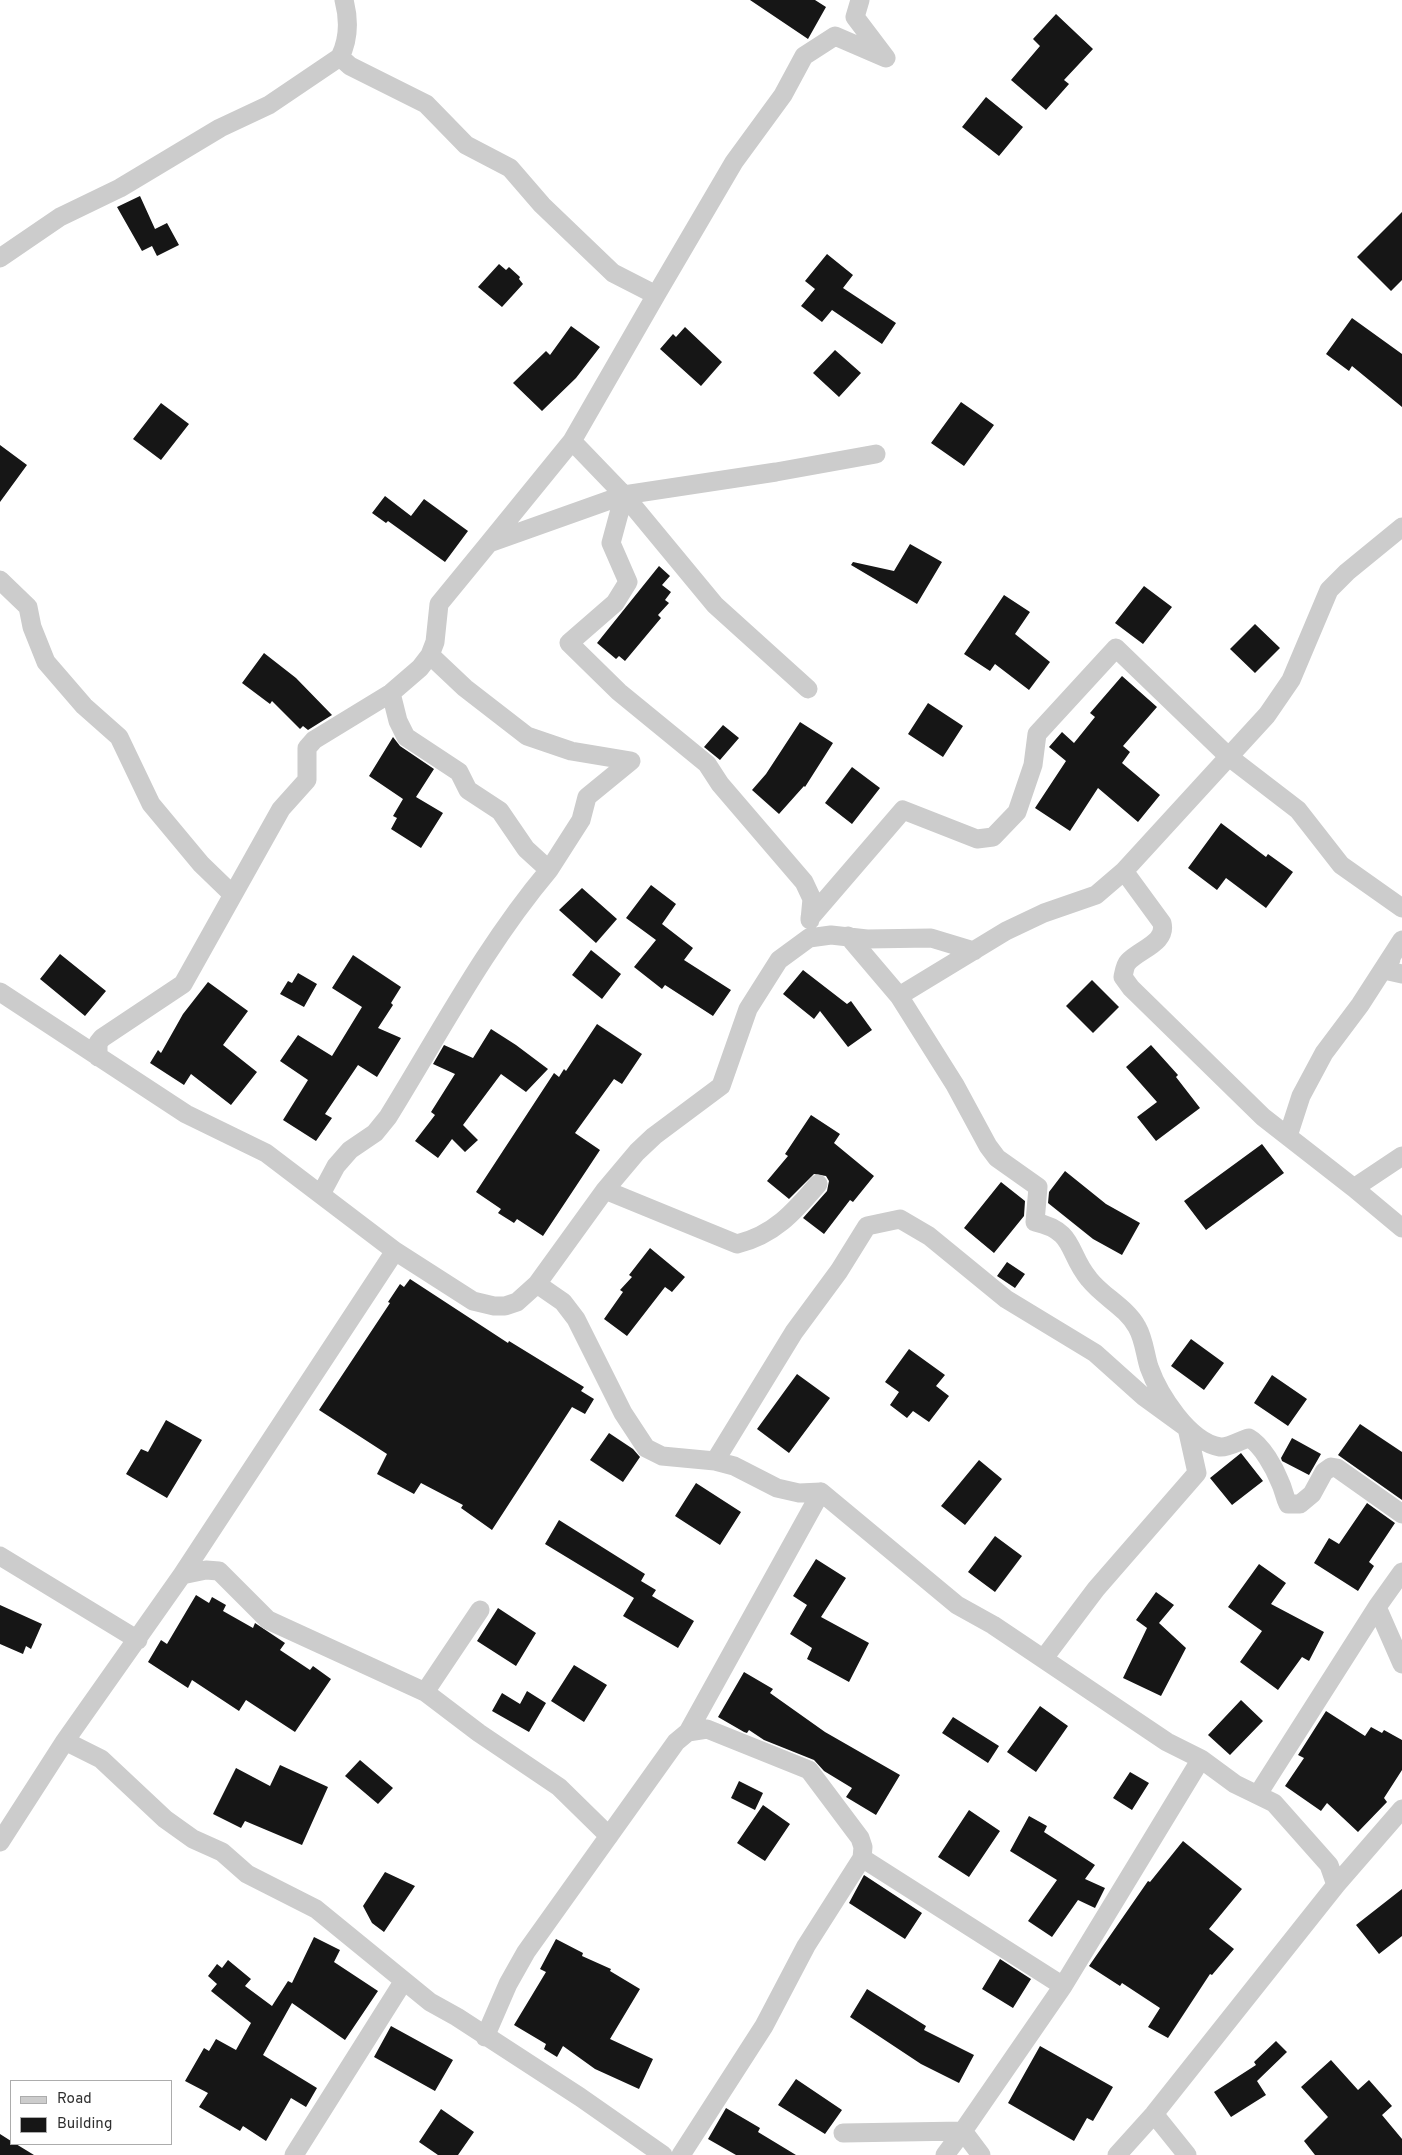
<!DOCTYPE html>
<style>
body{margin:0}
#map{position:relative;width:1402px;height:2155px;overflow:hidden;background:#fff;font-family:Overpass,sans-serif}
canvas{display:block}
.legend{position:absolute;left:10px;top:2080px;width:162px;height:65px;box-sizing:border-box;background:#fff;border:1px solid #acacac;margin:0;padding:6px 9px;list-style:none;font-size:15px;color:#2f2f2f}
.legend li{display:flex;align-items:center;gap:10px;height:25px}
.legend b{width:25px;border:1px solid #acacac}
</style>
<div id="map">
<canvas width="1402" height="2155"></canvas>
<ul class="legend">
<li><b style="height:6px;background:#ccc"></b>Road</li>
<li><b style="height:14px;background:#161616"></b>Building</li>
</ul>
</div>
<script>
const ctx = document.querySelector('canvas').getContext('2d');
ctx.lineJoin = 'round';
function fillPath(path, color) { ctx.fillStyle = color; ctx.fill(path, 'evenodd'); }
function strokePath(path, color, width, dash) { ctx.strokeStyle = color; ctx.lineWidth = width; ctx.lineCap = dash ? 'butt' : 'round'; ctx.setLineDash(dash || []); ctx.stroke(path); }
fillPath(new Path2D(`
 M750,0h65l11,7 -18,32z
 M1056,14l37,35 -29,31 5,4 -23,26 -35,-30 29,-34 -7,-7z
 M986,97l37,30 -24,29 -37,-29z
 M140,196l15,33 12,-6 12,22 -22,11 -5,-10 -10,5 -25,-44z
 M1402,212v68l-11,11 -34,-34z
 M827,254l26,21 -10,13 53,35 -14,21 -50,-34 -10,12 -21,-16 14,-17 -10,-8z
 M499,264l7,6 3,-3 11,10 -1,2 4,5 -21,23 -24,-20z
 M1352,318l50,36v53l-50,-41 -3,5 -23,-17z
 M571,326l29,21 -24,31 -34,33 -29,-28 33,-32 4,4z
 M685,327l37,35 -21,24 -41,-37 13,-15 3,3z
 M835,350l26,23 -22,24 -26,-24z
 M961,402l33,23 -30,41 -33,-23z
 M161,403l28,21 -28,36 -28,-21z
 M0,445l27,20 -27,37z
 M385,496l26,20 13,-17 44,32 -23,31 -57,-41 -2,2 -14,-10z
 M910,544l32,18 -25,42 -66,-39 2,-3 41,9z
 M659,566l11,10 -8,9 9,7 -6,8 4,3 -11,12 3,3 -36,43 -6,-5 -3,3 -19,-16z
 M1144,586l28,21 -29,37 -28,-21z
 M1004,595l26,17 -15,22 35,28 -21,28 -34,-26 -5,7 -26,-17z
 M1255,624l25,24 -25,25 -25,-24z
 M264,653l32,25 36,37 -24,15 -5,-4 -3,3 -28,-28 -2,3 -28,-21z
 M1122,676l35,31 -34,39 7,6 -8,11 38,32 -22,27 -40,-34 -28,43 -35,-23 31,-47 -17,-14 13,-15 12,11 21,-26 -5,-4z
 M928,703l35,23 -20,31 -35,-23z
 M800,722l33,21 -28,44 -1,-1 -25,28 -27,-24 14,-16z
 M723,725l16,13 -19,22 -16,-13z
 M393,737l7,9 34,23 -18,28 27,16 -22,35 -30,-19 6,-11 -4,-2 10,-17 -34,-23z
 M852,767l28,21 -28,36 -27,-21z
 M1221,823l45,34 2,-3 25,18 -27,36 -40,-30 -9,12 -29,-22z
 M651,885l25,19 -14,20 31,24 -9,12 47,30 -18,26 -48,-31 -3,4 -28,-22 22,-27 -30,-22z
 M582,888l35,31 -21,24 -37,-33z
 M591,950l30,24 -19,25 -30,-24z
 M60,954l46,37 -21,25 -45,-37z
 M353,955l48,32 -10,16 2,2 -15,23 23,10 -24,39 -19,-12 -33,49 7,4 -16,23 -33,-21 25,-40 -28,-19 18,-26 34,21 30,-49 -30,-19z
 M803,970l44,34 4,-3 21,29 -24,17 -28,-36 -6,8 -31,-25z
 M298,973l19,11 -13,23 -24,-13 8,-13 4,2z
 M1092,980l27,27 -26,26 -27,-27z
 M208,982l40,29 -25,34 34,27 -26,33 -40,-31 -7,11 -34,-22 8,-13 3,3 22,-39z
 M597,1024l45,30 -20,30 -8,-5 -39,54 25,17 -57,86 -26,-17 -3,4 -16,-10 3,-4 -25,-17 78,-119 5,4 5,-8 2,2z
 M491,1029l25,16 32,24 -22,23 -25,-18 -38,51 15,15 -13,12 -13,-13 -14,19 -23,-17 20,-26 -4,-3 24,-38 -22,-10 11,-19 29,13z
 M1151,1045l27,30 -2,2 24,31 -44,33 -19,-24 20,-15 -31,-35z
 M811,1115l29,19 -6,9 40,33 -21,26 -3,-2 -26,34 -21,-16 24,-27 2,-10 -3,-5 -12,-2 -25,25 -22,-18 21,-25 -3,-2z
 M1262,1144l22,29 -78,57 -22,-29z
 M1065,1171l41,33 34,19 -18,32 -29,-16 -45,-36 1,-11z
 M1001,1182l24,19 -1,15 -30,37 -30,-25z
 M650,1248l35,29 -13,15 -7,-5 -38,49 -23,-17 19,-27 -3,-2 12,-13 -3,-2z
 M1007,1262l18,12 -10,14 -18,-12z
 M410,1279l98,64 1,-2 75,46 -3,4 13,8 -9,15 -13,-7 -80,123 -31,-22 2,-3 -42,-22 -7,11 -37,-20 10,-20 -68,-44 71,-107 -2,-1 12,-18 4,3z
 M1191,1339l33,24 -20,27 -33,-24z
 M909,1349l36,26 -9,11 13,10 -20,26 -16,-11 -6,7 -17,-13 9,-13 -14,-10z
 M797,1374l33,24 -41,55 -32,-24z
 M1272,1375l35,24 -19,27 -34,-23z
 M166,1420l36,20 -35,58 -41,-24 15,-25 7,3z
 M1360,1424l42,28v48l-64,-45z
 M609,1433l24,16 7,8 -17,25 -33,-22z
 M1292,1438l29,16 -12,21 -27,-14 -1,-3z
 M1241,1453l22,28 -31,24 -22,-27z
 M979,1460l23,19 -37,46 -24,-19z
 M696,1483l45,29 -21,33 -45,-29z
 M1367,1503l28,20 -26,39 5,4 -16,25 -44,-28 15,-25 10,6z
 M559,1520l86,54 -4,7 15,9 -4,6 42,25 -16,27 -55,-32 11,-18 -89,-54z
 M995,1536l27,20 -27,36 -27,-20z
 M816,1559l30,19 -25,39 48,26 -20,39 -42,-23 5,-11 -22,-14 17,-29 -14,-9z
 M1259,1564l27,19 -15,21 53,28 -15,29 -7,-4 -24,33 -38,-28 22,-31 -34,-24z
 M1156,1592l18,13 -15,18 27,25 -25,48 -38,-18 24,-50 -11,-8z
 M196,1595l13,8 3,-6 14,8 -3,6 30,17 2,-5 30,20 -5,7 30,20 3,-4 18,13 -36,53 -49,-32 -7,11 -47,-31 -4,8 -40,-26 13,-22 6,4z
 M0,1605l42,19 -11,25 -5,-3 -3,8 -23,-10z
 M498,1608l38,25 -20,33 -39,-25z
 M574,1665l33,20 -23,37 -33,-21z
 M744,1672l29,17 -3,4 55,39 75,43 -24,40 -30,-18 6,-9 -28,-17 -10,-11 -50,-20 -15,-10 -2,3 -3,-1 -26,-15z
 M527,1691l19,12 -17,29 -37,-21 10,-18 18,11z
 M1241,1700l22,21 -33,34 -22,-20z
 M1040,1706l28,20 -32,46 -29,-20z
 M1326,1711l39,25 6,-9 11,6 2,-3 18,10v30l-18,28 3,4 -29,30 -31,-29 -6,8 -36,-25 19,-28 -6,-3z
 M953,1717l46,29 -11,17 -46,-30z
 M360,1760l33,28 -15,16 -33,-28z
 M280,1765l48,22 -26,58 -57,-24 -4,7 -28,-14 23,-46 34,18z
 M1130,1772l19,11 -17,27 -19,-12z
 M739,1781l24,12 -8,17 -24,-12z
 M763,1805l27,19 -25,37 -28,-18z
 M969,1810l31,21 -31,46 -31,-20z
 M1029,1816l18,10 -3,6 51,33 -10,14 20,9 -10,20 -17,-8 -26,37 -24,-16 29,-41 -47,-29z
 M1183,1841l59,48 -33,40 25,20 -22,26 -2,-1 -42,64 -20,-11 12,-19 -38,-25 -2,3 -31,-20 59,-85 2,1z
 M385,1872l30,14 -31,46 -12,-9 -9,-17z
 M864,1875l58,38 -17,26 -56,-36z
 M1402,1889v47l-23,18 -23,-29z
 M314,1937l26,13 -6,12 44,29 -33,49 -53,-37 -29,52 54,33 -11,19 -15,-9 -25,43 -23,-15 -3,5 -41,-24 9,-14 -23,-12 19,-33 5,3 7,-12 20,11 15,-27 -40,-32 6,-7 -9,-8 9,-12 5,4 6,-8 23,19 -6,7 27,20 16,-25 4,2z
 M556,1939l27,14 -1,3 29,13 -1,2 30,18 -30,50 43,20 -14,30 -44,-20 -32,-23 -6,11 -13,-8 2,-5 -32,-19 32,-53 -6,-3z
 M1000,1959l31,20 -18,29 -31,-19z
 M867,1989l59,37 -2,4 50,25 -15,28 -38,-19 -71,-47z
 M391,2026l62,34 -18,31 -61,-34z
 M1276,2041l11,11 -30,29 9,14 -35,22 -17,-25 42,-27 -2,-3z
 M1040,2046l73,41 -20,34 -6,-3 -13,23 -66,-38z
 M1331,2060l27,30 11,-10 23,26 -10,9 20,24v16h-87l-11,-14 24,-24 -27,-30z
 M796,2079l46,31 -17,24 -47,-29z
 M726,2108l34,20 -2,4 38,23h-60l-28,-16z
 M441,2109l33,23 -16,23h-20l-19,-13z
 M0,2134l11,7v3h5l18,11h-34z`), '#161616');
strokePath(new Path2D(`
 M344,0c5,19 5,39 -4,57l10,9 76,38 40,41 44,23 32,37 71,68 43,22 -84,146 -83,102
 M0,258l60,-41 60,-29 100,-60 49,-23 71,-48
 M656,295l78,-133 49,-67 21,-39 31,-20 51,22 -31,-41 5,-17
 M572,441l52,54 91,110 93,84
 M624,495l-13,48 17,39 -13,21 -46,40 50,49 88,72 13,20 84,98 8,17 -2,21
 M0,580l28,27 4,20 14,35 38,44 35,31 32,67 50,60 31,30
 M430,655l35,33 62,48 44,15 60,10 -44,36 -6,23 -32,50
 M1124,871l38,52c5,20 -22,26 -34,39 -3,3 -4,10 -5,15l8,11 132,129 91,71
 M810,918l93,-108 74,29 16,-2 24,-25 16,-47 4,-31 79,-86 113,109 69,53 43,55 61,43
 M848,936l51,60 56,89 33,61 9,12 41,29 -3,35c41,9 32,31 54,57 14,18 37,28 48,48 7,12 8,27 12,40 10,28 40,75 71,80 8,1 21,-7 29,-9 13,7 26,31 31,44 4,8 4,14 8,22h12l12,-10 12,-22 7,-5 6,1 65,46
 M1391,959l-7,11 18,4
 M0,992l186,122 80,39 129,98 78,50 21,5h11l12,-4 20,-18 68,-94 32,-38 17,-16 67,-50 27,-77 31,-49 30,-22 22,-3 36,4 64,-1 43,13
 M899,996l107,-65 38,-18 52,-18 28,-24 143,-156 24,-35 38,-90 18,-18 55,-45
 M98,1057v-14l4,-5 81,-54 98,-175 26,-29v-32l7,-8 77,-47 29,-25 10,-13 5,-13 4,-38 50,-61 135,-48 152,-23 100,-18
 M1288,1136l13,-40 23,-43 36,-48 42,-65
 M1402,1156l-48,32 48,40
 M605,1190l132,54c37,-9 57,-32 81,-60
 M321,1194l15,-28 14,-16 25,-17 13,-16c52,-84 97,-171 161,-247l-23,-21 -26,-38 -32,-21 -9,-18 -53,-35 -8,-16 -7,-28
 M537,1284l26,18 13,17 47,94 23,35 16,8 53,5 19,5 43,22 22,5 22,-1 136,113 36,20 174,117 34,17 34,25 39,19 55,62 7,20
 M715,1461l79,-129 45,-61 28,-45 33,-7 29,17 77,63 89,54 48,43 44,32 10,45 -101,116 -52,69
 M0,1556l138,84
 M1402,1572l-25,35 25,57
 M182,1575l24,-5 13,1 49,49 157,72 55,-82
 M425,1692l54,41 80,54 50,49
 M65,1741l36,18 64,60 28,20 29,13 25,22 69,35 114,93 27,15 123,80 83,58
 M1258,1794l119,-187
 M0,1842l65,-101 117,-166 213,-324
 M862,1858l201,128
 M485,2037l23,-53 18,-32 150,-210 12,-10 133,-240
 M1154,2114l33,41
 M843,2133l120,-2 100,-145 138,-227
 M294,2155l109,-173
 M681,2155l83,-129 42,-80 56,-88 1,-11 -3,-9 -51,-68 -102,-41 -19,3
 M945,2155l18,-24 18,24
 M1117,2155l37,-41 182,-229 66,-76`), '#ccc', 19);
</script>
